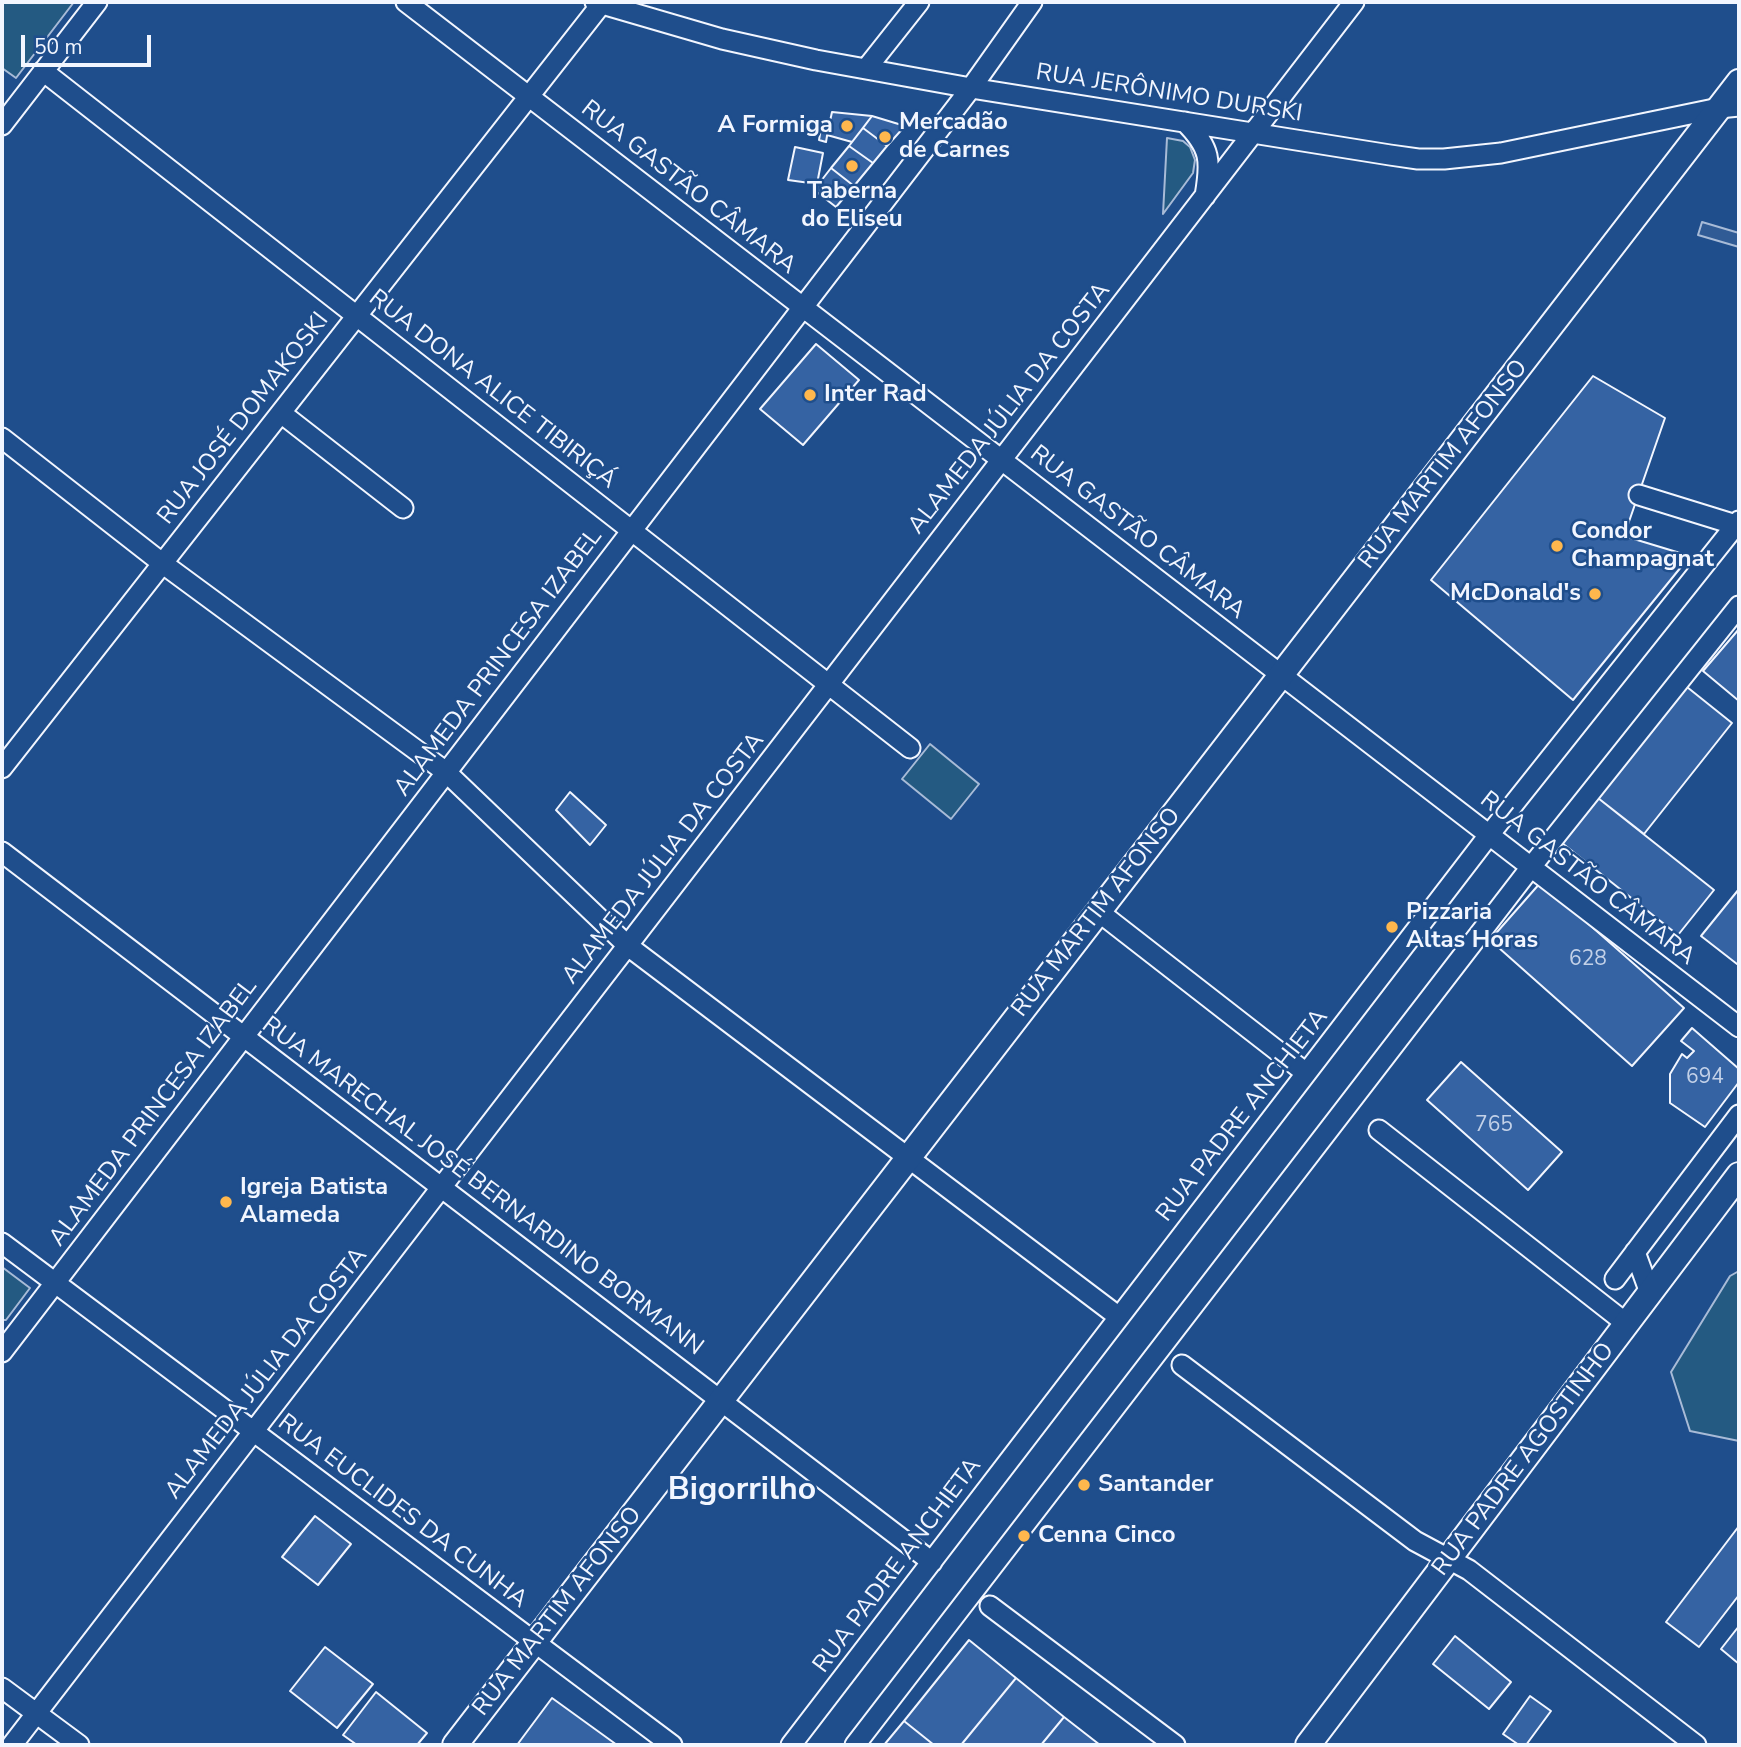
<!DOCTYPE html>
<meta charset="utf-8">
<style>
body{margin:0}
#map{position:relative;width:1741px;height:1747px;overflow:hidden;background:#1f4e8c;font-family:"Nunito Sans",sans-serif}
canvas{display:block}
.frame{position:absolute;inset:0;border:4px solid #f2f6ff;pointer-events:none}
.scale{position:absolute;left:21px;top:35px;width:130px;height:32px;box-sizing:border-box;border:4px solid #f2f6ff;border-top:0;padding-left:9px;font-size:21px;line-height:24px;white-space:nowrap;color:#f2f6ff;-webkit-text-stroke:5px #1f4e8c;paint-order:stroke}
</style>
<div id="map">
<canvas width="1741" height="1747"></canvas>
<div class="frame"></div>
<div class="scale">50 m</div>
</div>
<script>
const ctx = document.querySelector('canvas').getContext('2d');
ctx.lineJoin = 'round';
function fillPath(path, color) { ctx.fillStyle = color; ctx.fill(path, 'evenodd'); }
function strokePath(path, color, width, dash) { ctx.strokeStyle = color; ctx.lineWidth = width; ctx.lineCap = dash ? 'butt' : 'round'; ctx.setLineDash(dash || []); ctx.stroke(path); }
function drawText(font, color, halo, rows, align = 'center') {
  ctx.font = font + ' "Nunito Sans",sans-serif'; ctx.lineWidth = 5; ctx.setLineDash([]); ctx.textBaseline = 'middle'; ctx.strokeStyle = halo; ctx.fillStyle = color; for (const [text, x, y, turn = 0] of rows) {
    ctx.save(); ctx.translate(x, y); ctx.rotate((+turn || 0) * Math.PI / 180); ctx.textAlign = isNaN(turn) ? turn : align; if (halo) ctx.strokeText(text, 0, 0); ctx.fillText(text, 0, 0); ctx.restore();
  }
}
const green = new Path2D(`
 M2,2h72l-58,76 -14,-10z
 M1167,138l16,3 7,6 5,13 -2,13 -30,41z
 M930,744l49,40 -28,35 -49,-40z
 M2,1267l28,21 -24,32h-4z
 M1739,1271v170l-49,-10 -19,-59 59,-96z`);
fillPath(green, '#245a82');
strokePath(green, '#a8bbd7', 2);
const parking = new Path2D(`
 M1702,222l37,11v14l-41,-12z`);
fillPath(parking, '#305b95');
strokePath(parking, '#a8bbd7', 2);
const building = new Path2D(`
 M832,112l40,4 -20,26 -25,-7z
 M872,116l33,10 -18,20 -24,-18z
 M822,123l7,1 -3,18 -7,-2z
 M863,128l24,18 -14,17 -24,-17z
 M849,146l24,17 -19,23 -23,-18z
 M795,147l28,6 -6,31 -29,-4z
 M831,168l23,18 -18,21 -22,-17z
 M816,344l43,36 -56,65 -43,-36z
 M1593,376l72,42 -41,118 66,20 -117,144 -142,-120z
 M1739,629v72l-36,-30z
 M1687,687l45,36 -88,111 -46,-36z
 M570,792l36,33 -16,20 -34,-35z
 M1598,798l116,92 -36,45 -116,-92z
 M1541,882l143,126 -52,58 -142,-126z
 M1739,889v73l-2,2 -36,-28z
 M1692,1028l47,41v13l-34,45 -35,-24v-29l12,-20 5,4 7,-7 -13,-10z
 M1461,1062l101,90 -34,38 -101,-90z
 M315,1516l36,28 -33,41 -36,-28z
 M1739,1526v69l-40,52 -33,-25z
 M1739,1626v38l-18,-15z
 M1455,1636l56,46 -22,27 -56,-45z
 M969,1640l47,38 -55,67h-27l-30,-24z
 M325,1647l48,37 -36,44 -47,-37z
 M1016,1678l48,39 -23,28h-80z
 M376,1692l51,41 -10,12h-60l-14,-10z
 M1530,1696l21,15 -25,34h-7l-16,-11z
 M552,1698l65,47h-100z
 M1064,1717l36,28h-59z
 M904,1721l30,24h-50z`);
fillPath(building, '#3563a3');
strokePath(building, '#f2f6ff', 2);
const minor = new Path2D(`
 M406,2l1333,1025
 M595,2l127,37 94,21 155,28 419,67 28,4h26l57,-6 218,-45 20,-2
 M866,69l53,-67
 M43,71l867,677
 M1185,122c26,26 26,39 20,74
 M2,125l95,-123
 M281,413l122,95
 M2,438l160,125 284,209 182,174 491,371
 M1639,495l97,30
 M2,768l601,-766
 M2,852l930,710
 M1099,912l207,161
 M1379,1130l248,194
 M2,1243l670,502
 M1635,1252l15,41
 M1615,1279l124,-164
 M2,1352l969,-1264 61,-86
 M1182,1365l233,176 54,29 227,175
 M990,1606l185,139
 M2,1688l77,57
 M12,1745l1342,-1743
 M791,1745l698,-910 250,-314
 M855,1745l676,-878 208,-261`);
const major = new Path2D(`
 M455,1745l1284,-1663
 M1308,1745l431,-570`);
strokePath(minor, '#f2f6ff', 23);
strokePath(major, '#f2f6ff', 28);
strokePath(minor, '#1f4e8c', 19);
strokePath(major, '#1f4e8c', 24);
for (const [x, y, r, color] of [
 [847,126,7,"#ffb74d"],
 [885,137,7,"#ffb74d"],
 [852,166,7,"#ffb74d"],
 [810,395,7,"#ffb74d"],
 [1557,546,7,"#ffb74d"],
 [1595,594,7,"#ffb74d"],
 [1392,927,7,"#ffb74d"],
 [226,1202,7,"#ffb74d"],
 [1084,1485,7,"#ffb74d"],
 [1024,1536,7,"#ffb74d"]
]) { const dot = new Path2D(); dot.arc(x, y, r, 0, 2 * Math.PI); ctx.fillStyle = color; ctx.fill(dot); strokePath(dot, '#1f4e8c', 2.5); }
drawText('21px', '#c3d1e8', null, [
 ["628",1588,960],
 ["694",1705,1078],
 ["765",1494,1126]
]);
drawText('24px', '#f2f6ff', '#1f4e8c', [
 ["RUA JERÔNIMO DURSKI",1169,94,9],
 ["RUA GASTÃO CÂMARA",688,188,38],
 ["RUA DONA ALICE TIBIRIÇÁ",492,390,38],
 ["ALAMEDA JÚLIA DA COSTA",1010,409,-52],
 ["RUA JOSÉ DOMAKOSKI",244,419,-52],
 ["RUA MARTIM AFONSO",1444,465,-52],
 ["RUA GASTÃO CÂMARA",1137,533,38],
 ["ALAMEDA PRINCESA IZABEL",499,663,-53],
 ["ALAMEDA JÚLIA DA COSTA",664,859,-52],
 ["RUA GASTÃO CÂMARA",1587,879,38],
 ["RUA MARTIM AFONSO",1097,913,-52],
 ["ALAMEDA PRINCESA IZABEL",154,1113,-53],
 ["RUA PADRE ANCHIETA",1243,1116,-52],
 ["RUA MARECHAL JOSÉ BERNARDINO BORMANN",482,1187,37],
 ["ALAMEDA JÚLIA DA COSTA",267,1374,-52],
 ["RUA PADRE AGOSTINHO",1524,1460,-53],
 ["RUA EUCLIDES DA CUNHA",402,1512,37],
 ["RUA PADRE ANCHIETA",898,1566,-53],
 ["RUA MARTIM AFONSO",558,1612,-52]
]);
drawText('bold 24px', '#f2f6ff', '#1f4e8c', [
 ["Mercadão",899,123],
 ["de Carnes",899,151],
 ["A Formiga",833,126,"right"],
 ["Taberna",852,192,"center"],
 ["do Eliseu",852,220,"center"],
 ["Inter Rad",824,395],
 ["Condor",1571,532],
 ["Champagnat",1571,560],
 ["McDonald's",1581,594,"right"],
 ["Pizzaria",1406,913],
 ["Altas Horas",1406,941],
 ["Igreja Batista",240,1188],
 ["Alameda",240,1216],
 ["Santander",1098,1485],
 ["Cenna Cinco",1038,1536]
], 'left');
drawText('bold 32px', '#f2f6ff', '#1f4e8c', [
 ["Bigorrilho",742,1491]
]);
</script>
